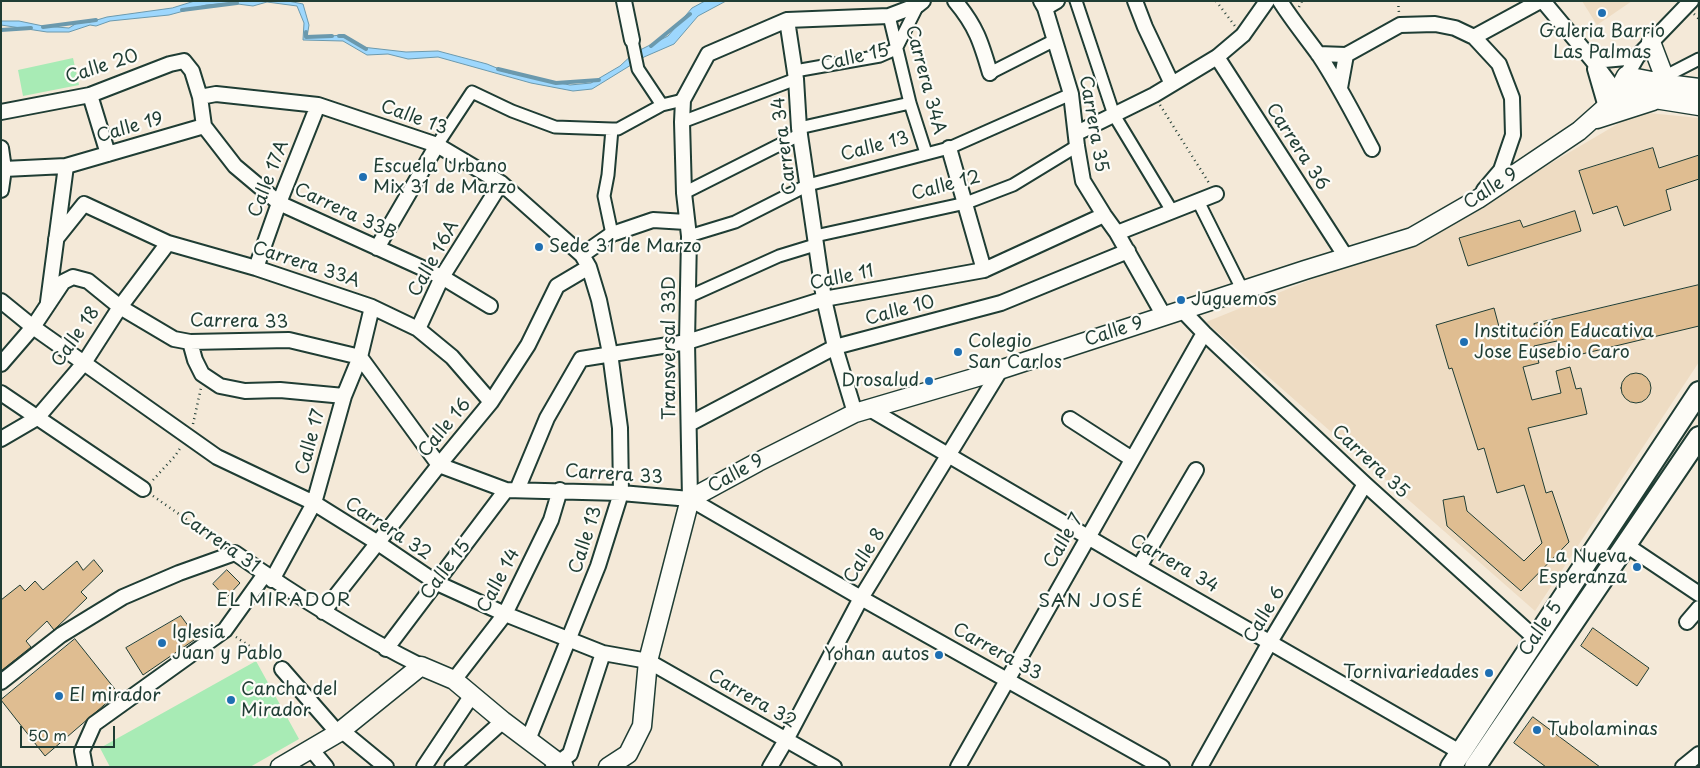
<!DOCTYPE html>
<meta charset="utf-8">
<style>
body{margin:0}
#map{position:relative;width:1700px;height:768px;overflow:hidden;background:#f4e9d8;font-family:"Playpen Sans",sans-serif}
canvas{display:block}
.frame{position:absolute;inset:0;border:2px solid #1f3d34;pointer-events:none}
.scale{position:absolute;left:20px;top:726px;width:95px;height:22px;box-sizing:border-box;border:2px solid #1f3d34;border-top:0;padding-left:6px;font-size:15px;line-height:18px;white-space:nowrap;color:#1f3d34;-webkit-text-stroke:4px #fdfcf7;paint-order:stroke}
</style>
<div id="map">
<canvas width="1700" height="768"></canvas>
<div class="frame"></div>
<div class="scale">50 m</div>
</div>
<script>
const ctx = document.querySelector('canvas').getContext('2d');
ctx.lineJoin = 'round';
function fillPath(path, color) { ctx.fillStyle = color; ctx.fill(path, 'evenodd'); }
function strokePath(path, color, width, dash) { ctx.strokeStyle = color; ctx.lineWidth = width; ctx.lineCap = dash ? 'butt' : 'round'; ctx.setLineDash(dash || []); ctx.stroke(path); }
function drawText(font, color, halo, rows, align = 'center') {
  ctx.font = font + ' "Playpen Sans",sans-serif'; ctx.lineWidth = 4.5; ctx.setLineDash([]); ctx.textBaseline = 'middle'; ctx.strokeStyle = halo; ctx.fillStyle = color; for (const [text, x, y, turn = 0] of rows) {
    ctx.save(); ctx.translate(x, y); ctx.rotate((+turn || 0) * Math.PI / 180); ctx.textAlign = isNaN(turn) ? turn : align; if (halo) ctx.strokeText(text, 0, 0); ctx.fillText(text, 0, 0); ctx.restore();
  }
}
fillPath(new Path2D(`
 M1582,1h50l-35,24z
 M1638,112l61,6v244l-164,249 -329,-289 238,-96z`), '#eedcc3');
fillPath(new Path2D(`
 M73,58l6,27 -56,11 -5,-26z
 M256,661l43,78 -49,28h-140l-10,-19z`), '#a8ebb5');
const water = new Path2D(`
 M195,1h93l15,3 6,21 -2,12h15l19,-2 21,12 44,5 32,-1 49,13 22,9 61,12 21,-2 29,-17 14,-13 34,-17 24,-28 13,-7h21l-28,15 -24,28 -30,13 -52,32 -19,2 -42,-8 -93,-26 -30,2 -20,-5 -21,1 -24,-14 -40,-1 1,-17 -7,-17 -30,-4 -14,4 -23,-3 -24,2 -37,10 -59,6 -14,5 -6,-1 -21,7h-22l-46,-7v-4h18l24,5 26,2 8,-5 13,-1 17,-5 65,-9z`);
fillPath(water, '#9dd7fd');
strokePath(water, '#6b99ad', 1);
strokePath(new Path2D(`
 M182,10l55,-7
 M43,27l53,-7
 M1,30l30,-2
 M306,32v5l26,-1
 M339,36h5l22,13
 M651,46l39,-32
 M498,69l58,14 43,-3`), '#6b99ad', 4);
const building = new Path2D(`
 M1653,148l6,20 40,-13v24l-33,11 5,20 -47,16 -7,-20 -24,8 -14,-43z
 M1575,211l6,20 -113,35 -9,-28 61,-18 3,7z
 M1699,285v41l-138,33 -4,-18 -23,5 5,17 -16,4 9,33 29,-7 -5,-22 14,-4 6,22 5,-1 6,26 -59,14 18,65 6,-2 17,51 -48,49 -74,-65 -4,-26 21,-4 3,15 57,50 18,-18 -18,-58 -27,8 -13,-45 -6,2 -26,-82 -3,1 -13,-44 58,-17 8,30 33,-10 -1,-4z
 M1621 388a15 15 0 1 1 30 0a15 15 0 1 1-30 0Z
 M94,560l9,11 -22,21 6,6 -33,32 -7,-9 -21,20 5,6 -30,24v-71l19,-15 5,6 10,-10 8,9 34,-29 6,9z
 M227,570l13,13 -14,15 -13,-14z
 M181,616l16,22 -54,37 -17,-27z
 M1593,628l56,40 -12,18 -56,-40z
 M75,639l43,54 -73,63 -44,-56z
 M1533,717l67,50h-54l-32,-24z`);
fillPath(building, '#dfbd91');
strokePath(building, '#1f3d34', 1);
const pedestrian = new Path2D(`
 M1076,1l38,114 58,96
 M889,16l21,87 16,50
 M632,40l6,29 24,36
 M795,71l85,-15 16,-7 22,-44
 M990,73l65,-33
 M1664,77l35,-18
 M682,122l114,-43
 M799,128l111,-25
 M612,129l-4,46 -4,21 8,38
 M437,145l35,-53 40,19 43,16 57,2h6l44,-24 21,-5
 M684,193l117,-59
 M1198,201l45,90
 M689,236l46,-14 73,-37 141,-37 122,-54
 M815,236l151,-33 47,-18 64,-39
 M688,297l91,-41 36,-11`);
const minor = new Path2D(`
 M624,1l8,39
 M955,1c21,25 26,41 35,72
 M1041,1l4,7 26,86 6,52 6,35 21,34 13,18 47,83
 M1135,1l10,26 27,57
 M1280,1c12,19 26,36 39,54 20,30 36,62 53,94
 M1543,1l50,60 24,32
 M1045,8l12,-7
 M787,20l9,59 3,49 25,171 11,48 20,66
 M1474,37l25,27 13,34 1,37 -12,35 -17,20
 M1318,54l28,1 54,-30 35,-1 20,4 19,9 66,-36
 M1217,57l129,200
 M1593,61l44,-4
 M1595,69l11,38
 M1626,76l11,-19 54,-56
 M1340,88l6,-33
 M90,95l18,59
 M200,97l16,-3 102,11 119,40 64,38 81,72 7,12 10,33 11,53 10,75 1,65 -23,73 -70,174
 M1,112l89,-17 80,-31 14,-3 8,10 8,26 4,29 31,40 44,37 163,74 48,29
 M1077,133l77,-38 63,-38 26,-22 24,-34
 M1,148l3,21 -3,21
 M949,148l35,122
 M4,169l62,-3 138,-40
 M1117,233l99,-39
 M56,239l28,-35 84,39 88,25 116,39 46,22 34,28 39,45
 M377,248l60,-103
 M582,255l30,-21 41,-14 33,2
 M256,268l23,-65 39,-98
 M1,301l32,26 184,130 97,46 64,40 59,40 68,31 98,39 45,8 186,106
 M48,302l18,-136
 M1183,311l21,22 161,151 170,154
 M418,329l24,-52 59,-94
 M190,342l5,18 7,14 18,12 25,5 35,-1 64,6
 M1,364l32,-37 30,-45 10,-5 15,4 32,26 54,32 16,3 99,-2 71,17 79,108 67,25 115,3 69,6 171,99 301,169
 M1,393l142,96
 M868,408l271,159 321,185
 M1070,419l62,40
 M689,424l146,-77 166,-44 127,-52
 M1,439l36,-21 47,-55 36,-56 48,-64
 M517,490l30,-72 34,-59 106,-17 137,-43 160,-29 120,-55
 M690,499l-3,-157 2,-106 -5,-43 -2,-71 1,-22 25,-46 79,-34 102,-4 29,-11 5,-4
 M1626,545l73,49
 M1139,567l57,-97
 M272,580l42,-77 30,-107 16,-39 12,-50
 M323,612l116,-147 52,-63 37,-57 29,-59 32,-19
 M1687,622l12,-14
 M386,649l120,-159
 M282,669l56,64
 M454,680l51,-66 46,-94 9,-30
 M1,682l60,-47 62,-38 56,-24 56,-20c60,42 120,80 186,113
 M341,730l45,37
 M311,749l15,18
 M85,767l-3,-16 12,-27 131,-94 40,-56
 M424,767l48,-72
 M452,767l51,-46
 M553,767l17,-13 33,-101
 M770,767l16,-27 75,-142 140,-229
 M958,767l246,-434
 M1200,767l70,-125 95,-158
 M1683,767l16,-13`);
const tertiary = new Path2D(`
 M1651,42l16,42
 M1617,93l82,13
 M1597,119l56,-18
 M280,767l58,-34 83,-67 33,14 49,41 61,46
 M608,767l20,-13 14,-28 6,-65 42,-162 68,-37 97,-49 129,-38 321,-105 107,-33 66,-38 101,-68 27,-24 11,-14 9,-17 41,8 32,4`);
const secondary = new Path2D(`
 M1451,767l248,-375
 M1475,767l224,-330`);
strokePath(pedestrian, '#1f3d34', 15);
strokePath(minor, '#1f3d34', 18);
strokePath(tertiary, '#1f3d34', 21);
strokePath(secondary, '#1f3d34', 24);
strokePath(new Path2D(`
 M1216,1l19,25
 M1398,1l1,12
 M1299,7l3,-6
 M1694,14l5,5
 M1160,105l49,78
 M193,424l8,-36
 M153,480l22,-24 6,-9
 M153,496l69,48
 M236,637l37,25`), '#1f3d34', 2.5, [1, 4]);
strokePath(pedestrian, '#fdfcf7', 11);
strokePath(minor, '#fdfcf7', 14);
strokePath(tertiary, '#fdfcf7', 18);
strokePath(secondary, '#fdfcf7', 20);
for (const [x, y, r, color] of [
 [1602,13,5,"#1f6fb2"],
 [363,177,5,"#1f6fb2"],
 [539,247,5,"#1f6fb2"],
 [1181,300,5,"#1f6fb2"],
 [1464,342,5,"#1f6fb2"],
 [958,352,5,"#1f6fb2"],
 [929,381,5,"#1f6fb2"],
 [1637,567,5,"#1f6fb2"],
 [162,643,5,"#1f6fb2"],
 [939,655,5,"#1f6fb2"],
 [1489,673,5,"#1f6fb2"],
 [59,696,5,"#1f6fb2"],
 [231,700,5,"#1f6fb2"],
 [1537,730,5,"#1f6fb2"]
]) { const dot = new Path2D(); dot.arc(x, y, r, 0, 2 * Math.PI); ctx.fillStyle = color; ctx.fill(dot); strokePath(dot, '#fdfcf7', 2); }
drawText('18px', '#1f3d34', '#fdfcf7', [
 ["Galeria Barrio",1602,32,"center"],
 ["Las Palmas",1602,53,"center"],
 ["Escuela Urbano",373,167],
 ["Mix 31 de Marzo",373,188],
 ["Sede 31 de Marzo",549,247],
 ["Juguemos",1191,300],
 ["Institución Educativa",1474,332],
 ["Jose Eusebio Caro",1474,353],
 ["Colegio",968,342],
 ["San Carlos",968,363],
 ["Drosalud",919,381,"right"],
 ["La Nueva",1627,557,"right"],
 ["Esperanza",1627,578,"right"],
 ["Iglesia",172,633],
 ["Juan y Pablo",172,654],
 ["Yohan autos",929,655,"right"],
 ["Tornivariedades",1479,673,"right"],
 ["Cancha del",241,690],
 ["Mirador",241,711],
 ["El mirador",69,696],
 ["Tubolaminas",1547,730]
], 'left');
drawText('18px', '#1f3d34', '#fdfcf7', [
 ["Calle 15",855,58,-13],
 ["Calle 20",102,67,-18],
 ["Carrera 34A",925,80,75],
 ["Calle 13",414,118,20],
 ["Carrera 35",1093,124,80],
 ["Calle 19",130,128,-16],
 ["Carrera 34",785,146,-97],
 ["Calle 13",875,147,-15],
 ["Carrera 36",1297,147,57],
 ["Calle 17A",269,179,-69],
 ["Calle 12",946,186,-15],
 ["Calle 9",1491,189,-33],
 ["Carrera 33B",345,212,25],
 ["Calle 16A",434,259,-61],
 ["Carrera 33A",306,265,18],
 ["Calle 11",842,278,-12],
 ["Calle 10",900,311,-15],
 ["Carrera 33",239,322,1],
 ["Calle 9",1114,332,-18],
 ["Calle 18",76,337,-55],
 ["Transversal 33D",670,348,-90],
 ["Calle 16",445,428,-50],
 ["Calle 17",311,442,-75],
 ["Carrera 35",1370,462,43],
 ["Calle 9",736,474,-29],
 ["Carrera 33",614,475,4],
 ["Carrera 32",388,529,33],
 ["Calle 13",586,540,-72],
 ["Calle 7",1064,541,-60],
 ["Carrera 31",219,542,35],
 ["Calle 8",865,556,-58],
 ["Carrera 34",1174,564,30],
 ["Calle 15",446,570,-53],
 ["Calle 14",499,581,-62],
 ["Calle 6",1265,615,-59],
 ["Calle 5",1541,629,-56],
 ["Carrera 33",997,652,29],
 ["Carrera 32",752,699,30]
]);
ctx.letterSpacing = '1px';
drawText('19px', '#1f3d34', '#fdfcf7', [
 ["EL MIRADOR",284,601],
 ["SAN JOSÉ",1091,602]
]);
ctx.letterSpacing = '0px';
</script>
